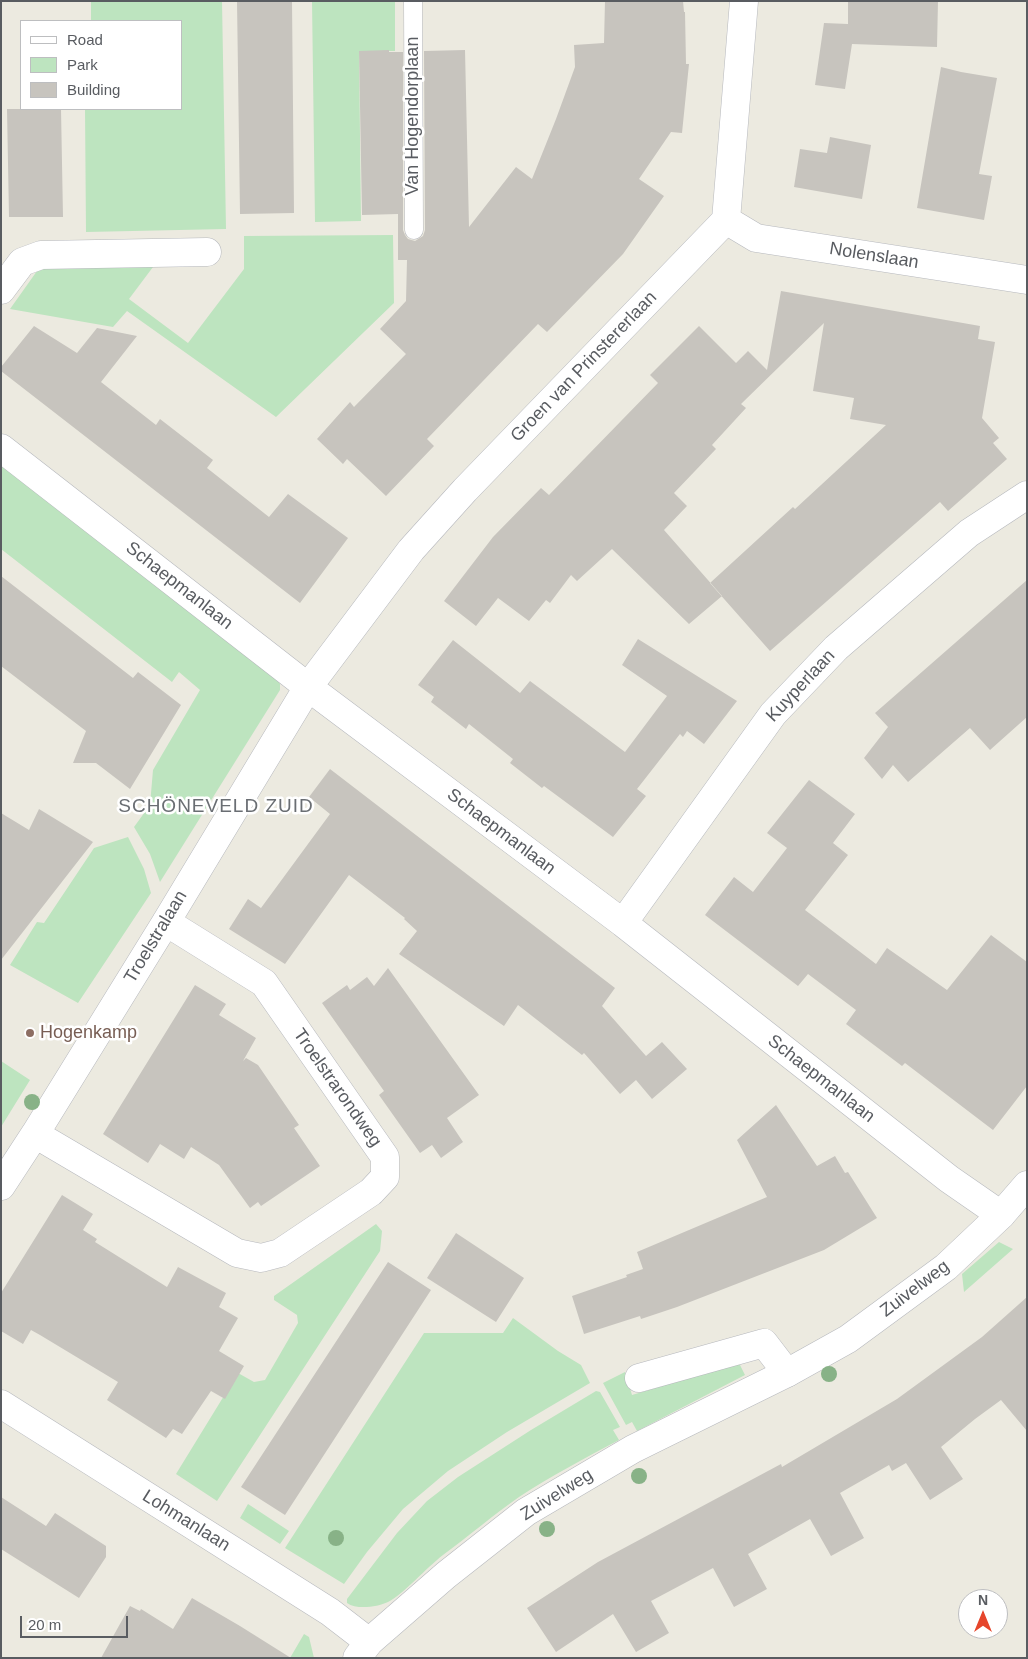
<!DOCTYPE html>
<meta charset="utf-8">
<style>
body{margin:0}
#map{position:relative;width:1028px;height:1659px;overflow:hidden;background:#eceae0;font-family:Helvetica,sans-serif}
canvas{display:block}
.frame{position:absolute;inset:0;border:2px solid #595c61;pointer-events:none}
.legend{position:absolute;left:20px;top:20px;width:162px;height:90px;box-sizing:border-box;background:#fff;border:1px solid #bdbec0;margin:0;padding:6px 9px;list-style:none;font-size:15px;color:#595c61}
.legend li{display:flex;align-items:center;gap:10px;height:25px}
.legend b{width:25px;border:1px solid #bdbec0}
.north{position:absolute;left:958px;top:1589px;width:50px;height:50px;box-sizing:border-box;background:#fff;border:1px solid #bdbec0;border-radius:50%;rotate:0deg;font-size:14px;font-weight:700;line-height:20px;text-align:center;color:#595c61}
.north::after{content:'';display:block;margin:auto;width:18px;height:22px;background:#e6462c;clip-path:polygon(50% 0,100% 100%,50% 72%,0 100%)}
.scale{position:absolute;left:20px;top:1616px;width:108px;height:22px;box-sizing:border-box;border:2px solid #595c61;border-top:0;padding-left:6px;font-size:15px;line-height:18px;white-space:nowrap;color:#595c61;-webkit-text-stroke:4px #fff;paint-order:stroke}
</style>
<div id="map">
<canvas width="1028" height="1659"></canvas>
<div class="frame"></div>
<ul class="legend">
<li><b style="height:6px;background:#fff"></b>Road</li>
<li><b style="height:14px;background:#bde4bf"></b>Park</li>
<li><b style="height:14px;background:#c7c4be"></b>Building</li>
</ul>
<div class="north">N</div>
<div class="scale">20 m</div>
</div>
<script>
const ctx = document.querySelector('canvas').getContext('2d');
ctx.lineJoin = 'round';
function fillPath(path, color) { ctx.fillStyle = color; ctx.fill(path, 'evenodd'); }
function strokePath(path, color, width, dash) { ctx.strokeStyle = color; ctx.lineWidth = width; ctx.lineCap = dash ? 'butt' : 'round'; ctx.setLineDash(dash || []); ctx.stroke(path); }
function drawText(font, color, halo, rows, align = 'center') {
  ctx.font = font + ' Helvetica,sans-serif'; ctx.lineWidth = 5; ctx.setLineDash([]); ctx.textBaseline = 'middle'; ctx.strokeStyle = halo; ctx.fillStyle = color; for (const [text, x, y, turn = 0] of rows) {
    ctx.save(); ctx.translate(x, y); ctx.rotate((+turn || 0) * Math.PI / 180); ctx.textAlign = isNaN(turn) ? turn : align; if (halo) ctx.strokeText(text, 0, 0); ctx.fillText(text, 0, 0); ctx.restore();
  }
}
fillPath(new Path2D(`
 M91,1h131l4,228 -140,3 -1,-123h96v-88h-90z
 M312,1h83v50h-36l2,170 -46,1z
 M393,235l1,68 -118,114 -149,-106 -14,16 -103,-18 32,-45 114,-1 -27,36 59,44 56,-74v-33z
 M1,461l274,212 5,11v6l-120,192 -10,-28 -16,-27 16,-22 3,-35 47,-80 -21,-18 -7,10 -171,-133z
 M128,837l16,32 7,24 -73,110 -68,-38 27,-43 7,1 50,-75z
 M1,1061l29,19 -29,47z
 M376,1224l6,7 -2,20 -163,250 -41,-27 62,-101 16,9 11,-2 33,-57 -1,-8 -23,-15v-4z
 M999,1242l14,7 -49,43 -2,-18z
 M513,1318l45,33 23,14 9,18 -83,49 -59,39 -45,38 -36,43 -23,32 -59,-36 139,-215h79z
 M735,1364l5,1 5,10 -108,56 -5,-9 -6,3 -23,-42 22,-11 7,23z
 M596,1391l4,1 20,35 -7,3 6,10c-34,18 -68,36 -100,57 -26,18 -50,39 -76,58 -17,13 -38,38 -55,47 -11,5 -31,8 -41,1v-4l50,-66 30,-32 31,-24 73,-47z
 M248,1504l41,27 -9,13 -40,-26z
 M304,1634l5,3 5,21h-24z`), '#bde4bf');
fillPath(new Path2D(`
 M237,1h55l2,212 -54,1z
 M605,1h78l1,11h1l1,52h3l-7,69 -11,-1 -32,47 25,17 -41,58 -76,78 -9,-8 -111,115 7,7 -48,50 -39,-37 -4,5 -26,-25 33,-37 4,5 52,-53 -26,-25 26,-28 1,-41h-9v-46l-36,1 -3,-164 30,-1v2h14v178l2,5 3,4 7,2 8,-5 2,-6 -1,-179 41,-1 4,177 47,-60 16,12 24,-60 19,-52 -1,-22 30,-2z
 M848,1h90l-1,46 -85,-3 -7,45 -30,-4 9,-62 24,1z
 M941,67l20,5 36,6 -18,96 13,2 -8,44 -67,-12z
 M7,109h54l2,108h-54z
 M830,137l41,8 -9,54 -68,-12 6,-38 27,4z
 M781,291l199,35 -2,13 17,3 -13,76 17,20 -6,5 14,16 -59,52 -8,-9 -170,149 -60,-68 83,-76 2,2 91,-84 -36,-6 4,-21 -41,-7 11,-68 -83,81 5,4 -34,37 4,4 -42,44 13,13 -23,24 58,66 -33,28 -77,-75 -35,32 -6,-6 -21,28 -4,-3 -17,21 -31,-23 -22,28 -32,-25 49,-64 48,-49 8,7 109,-112 -8,-8 49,-49 37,37 12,-12 19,19z
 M34,326l43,27 20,-25 40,8 -36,46 55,43 4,-6 53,41 -6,8 62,49 19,-23 60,44 -48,65 -299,-232v-4z
 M1,576l132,102 5,-6 43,33 -51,84 -34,-26h-23l13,-32 -85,-65z
 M1027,580v137l-37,33 -20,-22 -62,54 -15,-17 -11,14 -18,-21 24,-31 -13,-14z
 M638,639l99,62 -33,43 -17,-13 -4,6 -3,-3 -43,55 9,7 -33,41 -69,-51 -2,2 -32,-25 3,-4 -44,-35 -3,5 -35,-27 3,-5 -16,-12 35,-45 67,53 10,-12 95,71 42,-56 -45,-31z
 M330,769l285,219 -13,18 44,50 16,-14 25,27 -35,30 -16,-19 -16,14 -36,-41 -2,2 -64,-50 -14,21 -105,-72 18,-23 -13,-12 1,-1 -56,-43 -64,89 -56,-35 19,-30 13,9 69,-94 -21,-17z
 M809,780l46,34 -22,29 15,12 -43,55 71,54 11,-16 60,42 44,-55 36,27v124l-34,44 -88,-67 -3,3 -56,-42 10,-14 -48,-36 -10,12 -93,-71 29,-38 19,15 34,-44 -20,-15z
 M39,809l54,33 -92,118v-147l28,17z
 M388,968l91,127 -32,23 16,24 -22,16 -9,-13 -12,8 -41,-58 5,-4 -62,-88 25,-18 3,5 17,-13 7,9z
 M195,985l31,19 -7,11 37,23 -13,23 3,-3 12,7 41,60 -5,3 26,38 -59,40 -3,-4 -8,6 -31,-43 -28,-18 -7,12 -24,-15 -12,19 -45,-29z
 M776,1105l41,61 18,-10 10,17 3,-1 29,46 -53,32 -147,57 -36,12 -1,-3 -56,18 -12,-38 55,-19 -1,-2 17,-6 -6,-17 130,-55 -30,-57z
 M62,1195l31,19 -10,16 14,9 -2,3 72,45 11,-20 48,26 -7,14 19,11 -19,33 25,15 -19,33 -14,-8 -29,43 -9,-5 -7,9 -59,-38 11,-18 -78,-47 -9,-5 -8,14 -22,-13v-38z
 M456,1233l68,45 -28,44 -69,-44z
 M388,1262l43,28 -146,225 -44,-28z
 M1027,1297v134l-26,-31 -26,19 -34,28 22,32 -33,21 -24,-37 -14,8 -3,-6 -49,28 24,45 -33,18 -21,-37 -62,35 19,35 -33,18 -21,-39 -62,33 18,32 -33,19 -23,-38 -57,38 -29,-44 71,-46 183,-98 1,3 115,-68 85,-62z
 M1,1497l45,29 9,-13 51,33v11l-27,41 -78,-49z
 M192,1598l48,28 51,32h-190l29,-52 10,5 1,-2 32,20z`), '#c7c4be');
const service = new Path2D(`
 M413,1l1,229`);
const minor = new Path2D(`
 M726,220l30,18 271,42
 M1,290l21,-28 19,-7 166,-3
 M1,448l307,239 315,236 326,256 52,36
 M623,923l150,-209 63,-66 133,-115 58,-38
 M35,1134l202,119 24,5 19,-5 91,-61 14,-15v-20l-121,-174 -98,-61
 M1,1186l34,-52 131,-212 142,-235 103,-137 54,-60 261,-270 18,-219
 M639,1378l125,-35 23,30
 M1,1404l329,208 39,30`);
const tertiary = new Path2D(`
 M357,1658l12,-16 77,-67 80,-63 107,-63 154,-76 61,-34 98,-72 55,-52 26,-30`);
strokePath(service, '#b6b8bd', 19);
strokePath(minor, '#b6b8bd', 29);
strokePath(tertiary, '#b6b8bd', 29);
strokePath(service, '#fff', 18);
strokePath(minor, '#fff', 28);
strokePath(tertiary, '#fff', 28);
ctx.fillStyle = '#88b287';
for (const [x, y] of [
 [32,1102],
 [829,1374],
 [639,1476],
 [547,1529],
 [336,1538]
]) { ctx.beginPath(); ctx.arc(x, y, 8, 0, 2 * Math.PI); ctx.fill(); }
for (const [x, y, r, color] of [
 [30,1033,5,"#8d6e63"]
]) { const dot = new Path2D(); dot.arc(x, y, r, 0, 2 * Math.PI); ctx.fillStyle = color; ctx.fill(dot); strokePath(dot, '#fff', 2); }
drawText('18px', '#595c61', '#fff', [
 ["Van Hogendorplaan",413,116,-90],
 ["Nolenslaan",874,256,9],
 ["Groen van Prinstererlaan",584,367,-46],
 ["Schaepmanlaan",179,586,38],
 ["Kuyperlaan",801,686,-47],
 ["Schaepmanlaan",501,832,37],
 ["Troelstralaan",156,937,-59],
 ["Schaepmanlaan",821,1079,38],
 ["Troelstrarondweg",337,1088,55],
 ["Zuivelweg",915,1289,-37],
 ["Zuivelweg",557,1495,-32],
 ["Lohmanlaan",186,1521,32]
]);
drawText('18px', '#785e54', '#fff', [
 ["Hogenkamp",40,1033]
], 'left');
ctx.letterSpacing = '1px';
drawText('19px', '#6a6e73', '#fff', [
 ["SCHÖNEVELD ZUID",216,807]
]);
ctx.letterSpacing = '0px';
</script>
